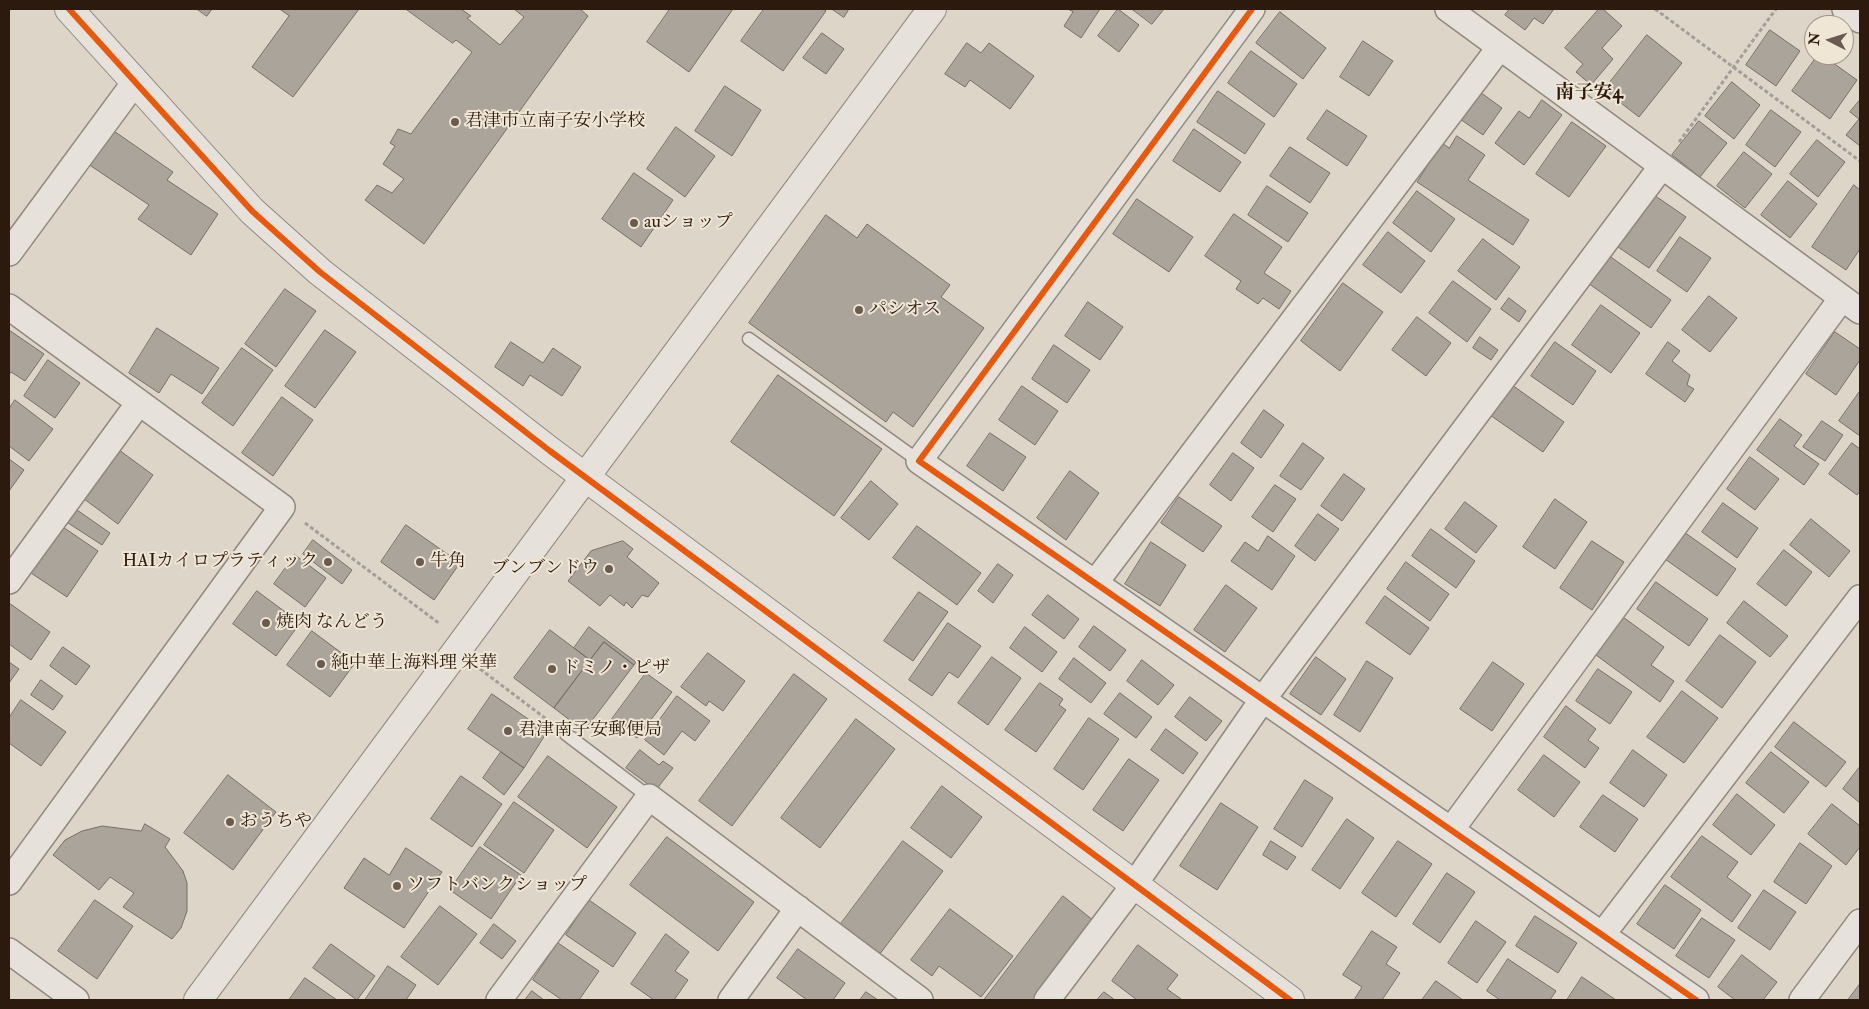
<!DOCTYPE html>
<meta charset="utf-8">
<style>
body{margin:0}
#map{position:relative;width:1869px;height:1009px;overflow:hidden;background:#ddd5c8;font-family:"IM FELL Double Pica",serif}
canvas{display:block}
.frame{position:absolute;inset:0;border:10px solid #2c1a0f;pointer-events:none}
.north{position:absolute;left:1804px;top:15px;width:50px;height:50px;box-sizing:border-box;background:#efe6d5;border:1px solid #a19486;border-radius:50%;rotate:275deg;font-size:14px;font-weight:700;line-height:20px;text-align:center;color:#2c1a0f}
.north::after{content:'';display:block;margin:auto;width:18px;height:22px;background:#6a5b50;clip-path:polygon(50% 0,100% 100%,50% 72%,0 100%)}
</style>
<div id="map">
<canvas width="1869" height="1009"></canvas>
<div class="frame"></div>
<div class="north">N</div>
</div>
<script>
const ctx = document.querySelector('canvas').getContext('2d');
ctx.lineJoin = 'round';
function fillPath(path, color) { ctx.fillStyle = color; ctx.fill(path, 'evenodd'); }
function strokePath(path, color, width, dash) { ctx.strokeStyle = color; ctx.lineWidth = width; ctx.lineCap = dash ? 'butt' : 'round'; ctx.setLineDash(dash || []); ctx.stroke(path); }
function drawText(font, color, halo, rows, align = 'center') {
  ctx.font = font + ' "IM FELL Double Pica","Noto Serif JP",serif'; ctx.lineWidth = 4; ctx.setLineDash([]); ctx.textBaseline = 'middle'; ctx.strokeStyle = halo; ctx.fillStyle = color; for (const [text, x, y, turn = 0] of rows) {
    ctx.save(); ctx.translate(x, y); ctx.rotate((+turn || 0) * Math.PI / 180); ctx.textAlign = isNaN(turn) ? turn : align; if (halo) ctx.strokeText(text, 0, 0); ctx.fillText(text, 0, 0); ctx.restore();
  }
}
const building = new Path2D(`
 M197,9h15l-5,7z
 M280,9h79l-66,88 -41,-30 37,-51z
 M406,9h55l10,7 -4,2 33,27 24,-28 -10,-8h66l8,7 -164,228 -59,-44 12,-15 15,8 12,-14 -21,-15 12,-18 -5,-3 8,-14 13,5 61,-82 -16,-12 -3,3z
 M670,9h63l-44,63 -42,-30z
 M764,9h59l3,2 -43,60 -42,-30z
 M832,9h17l-5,8z
 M1068,9h32l-19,29 -17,-12 9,-14z
 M1118,9l21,16 -20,27 -21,-16z
 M1132,9h32l-12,15z
 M1510,9h44l-11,15 -9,-6 -9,12 -20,-15z
 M1599,9h4l19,17 -20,22 11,11 -22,26 -15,-13 7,-8 -18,-16z
 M1280,12l46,36 -23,31 -47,-36z
 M1770,30l30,21 -24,35 -30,-21z
 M822,33l22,16 -18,25 -23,-16z
 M1647,35l35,28 -43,54 -35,-27z
 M1363,41l30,20 -24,35 -29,-19z
 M967,43l14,10 8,-10 45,33 -24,33 -40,-29 -5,7 -20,-13z
 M1251,51l46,33 -23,33 -46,-34z
 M1818,55h4l35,25 -27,39 -38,-28z
 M1732,82l28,23 -26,34 -29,-23z
 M725,86l36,24 -29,46 -37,-25z
 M1218,91l47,33 -20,30 -48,-32z
 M1480,92l22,16 -19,27 -23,-16z
 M1542,100l20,15 -38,50 -29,-22 24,-32 10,7z
 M1860,100v46l-14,-11 13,-16 -9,-7z
 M1327,110l40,26 -20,30 -40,-27z
 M1771,110l30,22 -26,35 -29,-22z
 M1699,121l28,22 -27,34 -28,-22z
 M1572,122l34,24 -37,51 -33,-23z
 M676,127l39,29 -30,41 -38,-28z
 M111,129l62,43 -6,8 51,34 -27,41 -53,-36 11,-14 -61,-41z
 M1194,129l47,33 -21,30 -47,-31z
 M1457,136l28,19 -17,25 61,40 -16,25 -96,-63 25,-39 7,5z
 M1817,140l28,22 -27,35 -28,-23z
 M1290,147l40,26 -20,30 -40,-27z
 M1744,152l28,22 -27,34 -28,-22z
 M634,173l39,27 -32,47 -39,-28z
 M1788,181l29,23 -27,34 -29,-23z
 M1854,185l6,5v59l-14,21 -34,-23z
 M1267,186l41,27 -20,29 -40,-27z
 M1417,191l38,28 -24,33 -38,-29z
 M1654,195l32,22 -37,51 -31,-21z
 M1137,199l56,38 -24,35 -56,-38z
 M1234,214l48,33 -18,26 27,18 -12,18 -16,-11 -5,6 -22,-15 5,-8 -36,-25z
 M826,215l31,23 10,-14 83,61 -9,12 43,31 -71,99 -20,-15 -7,10 -137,-99z
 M1388,232l37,29 -24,32 -38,-28z
 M1680,237l31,21 -24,34 -30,-21z
 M1483,239l37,28 -24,33 -38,-29z
 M1608,255l63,45 -20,28 -63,-45z
 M1453,281l38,28 -24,33 -38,-29z
 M1343,283l40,29 -43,59 -39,-30z
 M285,289l31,22 -40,56 -31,-23z
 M1709,296l28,22 -27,34 -28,-22z
 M1509,298l17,13 -7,11 -18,-13z
 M1088,302l35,25 -23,33 -35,-24z
 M1601,305l39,28 -29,40 -39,-28z
 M1417,317l34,26 -25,33 -34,-26z
 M157,328l62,40 -17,26 -31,-20 -12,19 -30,-20z
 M9,330l35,24 -19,27 -14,-9 -2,3z
 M325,330l31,22 -41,56 -30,-22z
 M1835,332l25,17v11l-24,35 -30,-21z
 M1480,337l18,13 -7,10 -18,-12z
 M511,342l32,21 10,-15 28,19 -19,29 -32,-21 -7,11 -28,-19z
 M1555,342l41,29 -23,34 -42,-29z
 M1668,342l12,9 -8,10 18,14 -3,10 7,4 -9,13 -39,-28z
 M1054,345l36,25 -23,33 -35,-24z
 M242,348l31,22 -40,56 -31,-23z
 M48,360l32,23 -25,35 -31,-22z
 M778,375l104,74 -48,67 -103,-74z
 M1512,385l52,37 -21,30 -53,-37z
 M1022,386l36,25 -23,34 -36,-25z
 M1860,391v45l-21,-15z
 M282,397l31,23 -40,56 -31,-23z
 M15,400l38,29 -24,32 -20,-15v-37z
 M1264,410l20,15 -23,33 -20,-15z
 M1780,419l22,16 -8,11 25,18 -15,21 -47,-35z
 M1822,421l21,14 -18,26 -22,-14z
 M990,433l36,24 -23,34 -36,-25z
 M1303,443l21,15 -23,32 -21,-14z
 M1852,443l8,6v42l-3,4 -28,-21z
 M115,447l38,28 -35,49 -38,-28z
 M1233,453l21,15 -23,33 -21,-16z
 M1750,457l29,22 -24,31 -28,-21z
 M9,459l15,11 -15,21z
 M1070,471l29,22 -33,47 -29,-22z
 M1344,474l21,15 -23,32 -21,-15z
 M871,481l27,23 -29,36 -28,-22z
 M1275,485l21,14 -23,33 -21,-15z
 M1179,497l43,29 -19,26 -42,-29z
 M1555,499l32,23 -32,47 -32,-22z
 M1465,502l32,24 -21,27 -31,-24z
 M1723,503l35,25 -21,30 -35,-26z
 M77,510l33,23 -8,12 -34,-22z
 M1318,514l21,15 -24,32 -20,-15z
 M1811,519l39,32 -21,26 -39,-32z
 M60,525l38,26 -31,46 -39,-26z
 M406,525l54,38 -26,37 -53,-38z
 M917,526l64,47 -24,32 -64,-47z
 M1431,529l44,32 -19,27 -44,-32z
 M1684,532l52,37 -19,27 -52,-37z
 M1268,536l27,20 -23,34 -41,-29 14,-19 13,9z
 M313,540l39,30 -10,14 -39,-30z
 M623,541l10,8 -6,8 32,26 -11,14 -6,-2 -10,13 -6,-6 -2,4 -14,-11 -10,11 -32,-25 23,-30z
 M1592,541l32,21 -32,48 -32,-22z
 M1151,542l35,23 -26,41 -35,-22z
 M1784,550l28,22 -26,34 -29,-22z
 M295,555l31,23 -21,29 -31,-23z
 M1406,562l43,32 -19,27 -43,-32z
 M998,564l15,11 -20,28 -15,-12z
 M1656,582l52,37 -19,27 -52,-37z
 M1226,585l31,23 -32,44 -31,-22z
 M257,591l43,32 -24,33 -43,-32z
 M919,592l29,20 -35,49 -29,-20z
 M1048,595l31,24 -15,20 -32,-24z
 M1385,596l44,32 -19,27 -44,-32z
 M1744,601l44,35 -18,21 -43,-34z
 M9,603l41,29 -19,28 -22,-16z
 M1623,617l41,30 -13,18 23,16 -14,21 -64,-47z
 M948,623l33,23 -23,32 -9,-6 -17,24 -23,-16z
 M1094,626l32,24 -16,21 -31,-24z
 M589,627l47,35 -2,3 -30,-23 -14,18 -16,-12z
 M1025,627l32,25 -15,20 -32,-24z
 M550,630l40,30 -36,48 -40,-30z
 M312,631l43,32 -25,34 -43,-32z
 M1720,635l36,27 -34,46 -36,-27z
 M604,642l30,23 -50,66 -30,-23z
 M63,647l27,19 -14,19 -26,-19z
 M708,653l37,28 -22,30 -14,-10 -3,5 -25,-19z
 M992,657l29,21 -33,47 -30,-22z
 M1316,657l30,22 -25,36 -31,-21z
 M1074,658l32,25 -15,20 -32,-24z
 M1142,660l32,25 -16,20 -31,-24z
 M1367,661l26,17 -33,54 -26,-17z
 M9,662l10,7 -10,14z
 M1493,662l31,22 -32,47 -32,-22z
 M1598,669l34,23 -22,32 -34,-23z
 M646,673l26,19 -35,46 -25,-19z
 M794,674l33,25 -95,127 -33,-25z
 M41,680l22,16 -10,14 -22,-15z
 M1040,683l23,16 -4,6 7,5 -30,42 -31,-22z
 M1682,691l36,27 -34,45 -37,-26z
 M1120,693l32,24 -16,21 -32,-24z
 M492,694l55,38 -23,36 -56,-39z
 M677,696l33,25 -15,20 -13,-10 -18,24 -19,-15z
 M1190,697l32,24 -16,20 -31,-24z
 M21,700l45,32 -25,34 -32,-23v-25z
 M1566,706l30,23 -8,11 11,8 -14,20 -41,-31z
 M1089,718l30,21 -36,51 -29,-21z
 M856,719l39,30 -75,99 -39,-30z
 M1794,722l52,40 -20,25 -51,-40z
 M1166,729l32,24 -15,21 -32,-24z
 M640,750l19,15 4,-4 10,7 -17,22 -30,-22z
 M1633,750l34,25 -23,32 -34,-24z
 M501,752l23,16 -20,27 -21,-17z
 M1771,752l38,30 -25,31 -38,-30z
 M1544,755l36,27 -26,35 -36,-27z
 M548,756l69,51 -30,41 -69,-51z
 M1129,759l30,21 -36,51 -30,-21z
 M1859,768l1,1v34l-17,-14z
 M228,775l48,37 -43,58 -49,-37z
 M461,776l41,28 -30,43 -41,-28z
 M1305,780l28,18 -31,49 -28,-18z
 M942,786l40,31 -31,41 -40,-30z
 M1737,794l38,31 -24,30 -38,-30z
 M1603,795l35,24 -23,33 -35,-25z
 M514,802l40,28 -30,43 -40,-28z
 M1221,803l37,24 -41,63 -37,-24z
 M1832,804l28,22v21l-14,18 -38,-31z
 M1347,819l27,19 -34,51 -28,-19z
 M145,824l25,15 -5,8 18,24 4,12v28l-6,17 -9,11 -49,-32 11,-14 -24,-16 -11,13 -46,-35 12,-15 17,-9 20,-5 39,5z
 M1702,836l36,26 -11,15 24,18 -19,27 -61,-45z
 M667,837l87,65 -36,49 -88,-66z
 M903,841l40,30 -64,84 -39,-30z
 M1271,841l25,16 -9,13 -24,-15z
 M1398,841l34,23 -36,53 -34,-24z
 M1800,843l32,23 -26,38 -32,-22z
 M480,847l41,28 -30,44 -41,-29z
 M406,848l36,24 -38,56 -60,-40 20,-30 25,17z
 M1447,873l28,19 -35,51 -27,-19z
 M1665,885l36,25 -27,39 -37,-25z
 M1764,890l32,22 -26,38 -32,-22z
 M1063,896l31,25 -59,79h-51z
 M95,900l38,26 -36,53 -39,-28z
 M589,900l47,33 -23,34 -47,-32z
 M440,906l37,28 -39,51 -37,-28z
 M950,909l63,47 -32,41 -42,-31 -7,10 -21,-16z
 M1535,916l42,27 -19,30 -42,-27z
 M1702,918l33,22 -26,38 -33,-22z
 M1476,921l30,21 -29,41 -29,-20z
 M494,924l22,17 -14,18 -22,-16z
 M1372,931l25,16 -11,17 14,9 -18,27h-28l8,-13 -19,-12z
 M666,934l23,18 -14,19 13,9 -14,20h-20l-23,-16z
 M558,943l41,28 -20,29h-17l-29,-20z
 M331,944l44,32 -18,24 -44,-32z
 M1138,945l40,30 -11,14 14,10 -1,1h-43l-25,-19z
 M798,949l47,34 -12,17h-26l-30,-22z
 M1742,955l35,27 -14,18h-28l-17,-13z
 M1508,959l48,32 -6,9h-50l-13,-9z
 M388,966l28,19 -10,15h-41z
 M1582,977l34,23h-49z
 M305,978l32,22h-48z
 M1436,981l27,19h-41z
 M1860,984v16h-12z
 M532,991l12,9h-19z
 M866,992l12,8h-18z
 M1104,992l11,8h-18z`);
fillPath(building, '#aba49b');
strokePath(building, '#776f67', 1);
const service = new Path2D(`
 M749,339l170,122
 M566,734l83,63`);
const minor = new Path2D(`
 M1252,9l-333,452 777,539
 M1448,9l412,302
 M1845,9l15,11
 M9,253l126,-171
 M9,307l273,200 -273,375
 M9,581l129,-177
 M1095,583l405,-536
 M1451,830l391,-532
 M1602,935l258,-337
 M9,951l67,49
 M499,1000l150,-203 271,203
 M731,1000l67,-92
 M1047,1000l87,-115 129,-186 399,-533
 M1802,1000l58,-78`);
const tertiary = new Path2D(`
 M69,9l183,202 68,61 230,179 740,549
 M198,1000l734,-991`);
strokePath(service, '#8f8980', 15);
strokePath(minor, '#8f8980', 28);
strokePath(tertiary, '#8f8980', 30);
strokePath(new Path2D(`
 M1655,9l205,152
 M1679,142l97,-133
 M305,523l135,101
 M480,669l69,52`), '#a29e98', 3, [4, 2.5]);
strokePath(service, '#e6e1da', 12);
strokePath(minor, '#e6e1da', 25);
strokePath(tertiary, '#e6e1da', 28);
strokePath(new Path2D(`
 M69,9l183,202 68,61 230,179 740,549
 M1252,9l-333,452 777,539`), '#e8590c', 6);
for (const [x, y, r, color] of [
 [455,122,5,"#6a5b50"],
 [634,223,5,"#6a5b50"],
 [859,310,5,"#6a5b50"],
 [328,562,5,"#6a5b50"],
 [420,562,5,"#6a5b50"],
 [609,569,5,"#6a5b50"],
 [266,623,5,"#6a5b50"],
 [321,664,5,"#6a5b50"],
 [552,669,5,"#6a5b50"],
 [508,731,5,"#6a5b50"],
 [230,822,5,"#6a5b50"],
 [397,886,5,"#6a5b50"]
]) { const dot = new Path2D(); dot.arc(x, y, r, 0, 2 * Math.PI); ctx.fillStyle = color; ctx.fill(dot); strokePath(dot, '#efe6d5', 2); }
drawText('18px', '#2c1a0f', '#efe6d5', [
 ["君津市立南子安小学校",465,122],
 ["auショップ",644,223],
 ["パシオス",869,310],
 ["HAIカイロプラティック",318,562,"right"],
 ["牛角",430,562],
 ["ブンブンドウ",599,569,"right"],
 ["焼肉 なんどう",276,623],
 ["純中華上海料理 栄華",331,664],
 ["ドミノ・ピザ",562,669],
 ["君津南子安郵便局",518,731],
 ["おうちや",240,822],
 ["ソフトバンクショップ",407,886]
], 'left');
drawText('bold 19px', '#2c1a0f', '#efe6d5', [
 ["南子安4",1589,94]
]);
</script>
